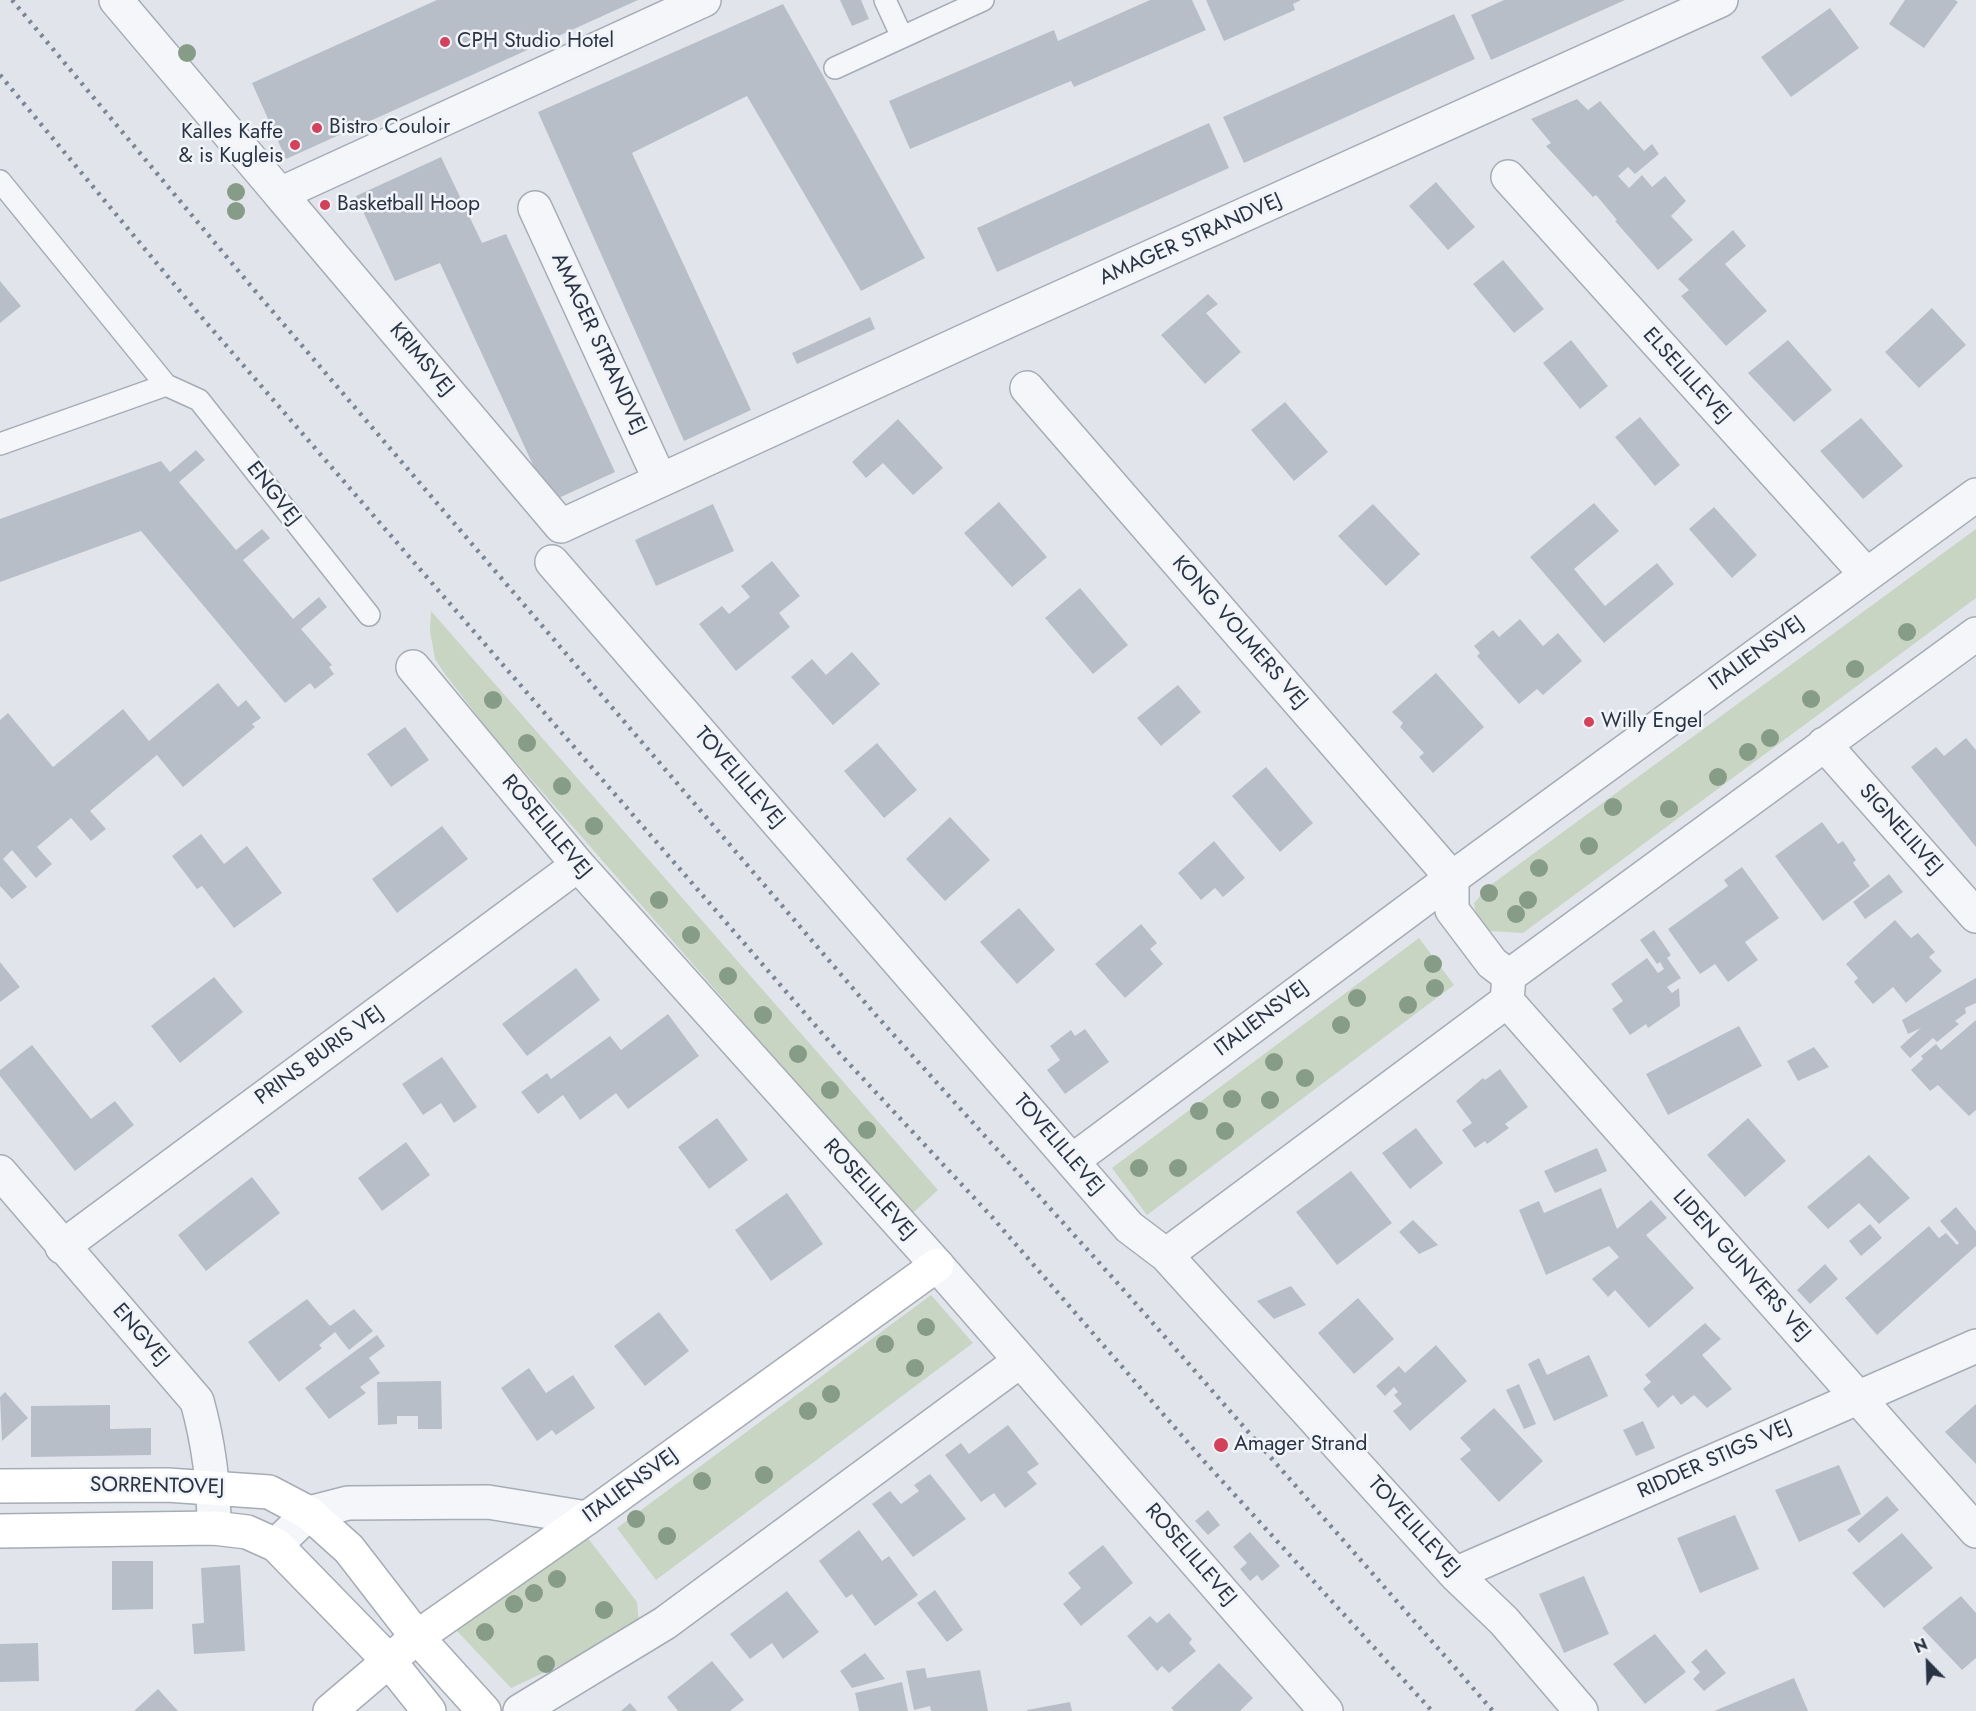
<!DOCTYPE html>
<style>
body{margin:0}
#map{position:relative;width:1976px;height:1711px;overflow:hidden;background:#e1e5eb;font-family:Jost,sans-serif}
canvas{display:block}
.north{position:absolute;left:1898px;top:1633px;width:60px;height:60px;-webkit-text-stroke:4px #f1f4f8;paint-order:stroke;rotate:337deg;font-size:16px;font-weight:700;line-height:24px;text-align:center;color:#293343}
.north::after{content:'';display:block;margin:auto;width:21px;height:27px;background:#293343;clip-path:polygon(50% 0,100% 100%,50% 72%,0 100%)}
</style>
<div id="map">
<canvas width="1976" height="1711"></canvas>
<div class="north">N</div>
</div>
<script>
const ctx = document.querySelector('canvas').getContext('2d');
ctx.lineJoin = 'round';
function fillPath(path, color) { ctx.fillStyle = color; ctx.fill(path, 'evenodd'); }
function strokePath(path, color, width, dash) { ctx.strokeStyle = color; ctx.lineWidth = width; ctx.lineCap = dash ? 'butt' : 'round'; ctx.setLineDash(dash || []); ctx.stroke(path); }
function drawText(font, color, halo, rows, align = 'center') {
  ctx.font = font + ' Jost,sans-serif'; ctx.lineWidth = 5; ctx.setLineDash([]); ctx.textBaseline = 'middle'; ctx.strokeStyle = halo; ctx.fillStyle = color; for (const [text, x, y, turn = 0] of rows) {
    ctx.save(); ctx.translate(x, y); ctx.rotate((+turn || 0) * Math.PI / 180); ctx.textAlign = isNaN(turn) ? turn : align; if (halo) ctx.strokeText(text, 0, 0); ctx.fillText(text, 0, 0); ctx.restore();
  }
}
fillPath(new Path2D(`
 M1976,529v69l-453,335 -34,-2 -12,-11 -3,-17 14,-16z
 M431,611l507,579 -33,30 -172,-210 -244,-279 -44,-57 -10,-15 -5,-28z
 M1419,938l35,47 -307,230 -35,-47z
 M931,1295l42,48 -317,237 -39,-52z
 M584,1533l53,69 2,22 -42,24 -86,40 -56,-59z`), '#c7d5c2');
fillPath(new Path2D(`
 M437,0h201l-352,159 -34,-76z
 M840,0h21l8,19 -17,7z
 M1150,0h42l14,30 -132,57 -3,-6 -161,68 -21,-48 165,-71 4,11z
 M1206,0h95l-8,4 2,6 -71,31z
 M1504,0h121l-134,60 -20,-45z
 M1905,0h50l3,2 -34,46 -35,-24z
 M783,4l142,254 -64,33 -114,-195 -115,57 119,257 -67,31 -146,-329z
 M1830,8l29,40 -68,49 -30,-40z
 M1454,14l21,45 -231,104 -21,-46z
 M1577,99l11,11 12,-9 44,50 8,-7 7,10 -24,20 -7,-7 -10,9 11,12 13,-13 10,12 13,-11 21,25 -15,15 22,24 -35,30 -43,-49 2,-1 -21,-25 -3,2 -47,-51 5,-3 -20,-24z
 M1209,123l20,45 -232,104 -20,-44z
 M441,157l41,86 24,-9 109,238 -65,30 -110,-239 -45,18 -39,-85z
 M1436,182l39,45 -27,23 -39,-44z
 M1733,230l13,16 -21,18 42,47 -41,35 -45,-50 8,-6 -11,-11z
 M1503,260l41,49 -30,24 -41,-49z
 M0,281l21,25 -21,17z
 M1208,294l10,10 -12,9 35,39 -36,32 -44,-49z
 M1932,308l34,37 -47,43 -34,-36z
 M870,317l5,12 -78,35 -5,-11z
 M1571,340l37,46 -28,23 -37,-46z
 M1788,340l44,50 -38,32 -46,-49z
 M1285,402l43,50 -34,29 -43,-51z
 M1640,417l40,48 -25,21 -40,-49z
 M1861,418l42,48 -40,33 -43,-48z
 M898,419l45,49 -30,27 -30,-32 -17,15 -14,-16z
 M196,450l9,10 -26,22 57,68 26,-21 8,9 -27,22 50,59 26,-22 8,10 -26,22 31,36 -3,2 5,7 -19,15 -5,-6 -25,20 -144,-172 -141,51v-63l161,-58 9,11z
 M999,502l48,55 -35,30 -48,-54z
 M1594,503l25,28 -45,38 31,37 52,-43 17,21 -70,59 -74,-86z
 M713,504l21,47 -78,35 -21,-46z
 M1373,504l47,50 -34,32 -48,-50z
 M1714,507l43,48 -25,23 -43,-49z
 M772,561l28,35 -21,17 11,14 -54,44 -37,-47 23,-18 7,8 21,-17 -9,-11z
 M1080,588l48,57 -35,29 -48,-56z
 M1520,619l23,27 15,-13 24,28 -39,34 -6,-6 -18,15 -42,-48 3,-3 -6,-7 19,-16 6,7z
 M852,652l28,32 -47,41 -42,-48 21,-18 14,16z
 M1436,673l48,54 -51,46 -14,-16 5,-4 -24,-26 3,-4 -11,-11z
 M218,683l20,24 8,-7 15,18 -9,6 3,3 -72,60 -26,-32 -67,56 16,18 -15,12 -20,-23 -34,29 15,17 -16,14 -24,-28 -9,9 24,28 -15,12 -12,-13v-166l8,-7 45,54 70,-58 26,32z
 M1178,685l23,27 -40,34 -24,-28z
 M405,727l24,33 -38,27 -24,-33z
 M1966,738l10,12v97l-65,-80 25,-20 8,9z
 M877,743l40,47 -33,28 -40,-47z
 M1266,767l47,56 -33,29 -48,-56z
 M950,817l40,43 -45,41 -39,-42z
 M1822,822l16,22 5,-3 13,19 -3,3 17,23 -47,35 -48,-65z
 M442,826l26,33 -71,54 -25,-34z
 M201,834l23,30 23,-18 35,47 -48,35 -32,-42 -5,3 -25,-33z
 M1214,841l31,37 -22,19 -8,-9 -14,12 -23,-27z
 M1742,867l37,51 -34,24 13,18 -30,22 -13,-18 -15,10 -32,-45 60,-43 -4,-6z
 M1889,874l14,18 -38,27 -12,-17z
 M1019,908l36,42 -38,34 -37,-42z
 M1895,920l16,18 7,-5 17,19 -6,5 13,14 -36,32 -13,-16 -20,17 -19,-22 4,-4 -12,-14z
 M1141,924l16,19 -7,6 13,15 -38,34 -30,-34z
 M1654,930l17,25 -4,3 14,20 -14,9 5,6 7,-5 1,18 -32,22 -2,-4 -16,11 -18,-26 11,-8 -12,-17 36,-26 11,15 6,-4 -4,-7 -3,2 -17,-24z
 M0,962l20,25 -20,15z
 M576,968l24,32 -73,56 -25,-32z
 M214,977l29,35 -63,51 -29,-37z
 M1976,978v25l-11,5 1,5 -11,8 4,3 -22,18 -4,-4 -23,20 -10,-11 21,-19 -13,6 -6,-14z
 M668,1014l31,42 -71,53 -12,-16 -36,27 -17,-25 -25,19 -17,-22 26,-19 4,6 59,-43 11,14z
 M1976,1020v90l-7,6 -31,-31 -8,6 -19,-21 12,-11 -2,-3 15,-12 5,6z
 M1739,1026l23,40 -94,49 -22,-41z
 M1085,1029l24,33 -44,32 -18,-24 13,-10 -10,-14 21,-16 4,6z
 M32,1045l59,74 24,-18 19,24 -59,46 -75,-95v-6z
 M1814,1047l15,20 -31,14 -11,-20z
 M442,1057l35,50 -23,16 -13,-20 -18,12 -21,-31z
 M1500,1069l28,38 -23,17 4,4 -22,16 -2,-3 -10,7 -13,-18 10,-7 -16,-22 27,-23 2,2z
 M717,1118l31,42 -39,29 -31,-42z
 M1748,1118l38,43 -41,36 -38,-42z
 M1416,1128l27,35 -33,26 -28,-36z
 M406,1142l24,33 -48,36 -24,-33z
 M1597,1148l10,23 -52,22 -11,-22z
 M1869,1155l41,43 -31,26 -20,-21 -31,26 -21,-22z
 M1351,1171l41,52 -55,42 -41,-53z
 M252,1177l28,36 -74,58 -28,-36z
 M1601,1188l16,41 34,-29 16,18 -21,17 48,53 -45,40 -34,-38 -7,7 -16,-18 27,-22 -10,-11 -63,29 -27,-65 20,-9 5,12z
 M787,1193l36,51 -52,37 -36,-51z
 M1956,1207l20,24v15l-99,89 -32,-37 84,-72 10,12 7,-5 11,12 2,-2 -19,-22z
 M1413,1220l25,25 -19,9 -20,-22z
 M1870,1224l12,14 -21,18 -12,-15z
 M1825,1264l13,15 -28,25 -13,-14z
 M1291,1286l15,19 -32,14 -17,-18z
 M1358,1298l36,41 -40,35 -36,-41z
 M307,1299l23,27 24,-17 19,22 -24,19 -14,-18 -16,13 3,3 -43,34 -31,-40z
 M659,1312l30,39 -44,35 -31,-40z
 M1705,1323l16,16 -19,16 30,34 -25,19 -13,-13 -13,10 -8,-10 -15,13 -15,-19 8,-7 -6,-7z
 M377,1335l8,11 -16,12 11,15 -20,14 6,6 -37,26 -24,-31z
 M1436,1345l31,36 -57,50 -17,-20 9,-7 -8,-9 4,-3 -4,-5 -9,9 -9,-10 23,-20 6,7z
 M1589,1355l19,41 -54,25 -26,-57 11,-6 8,17z
 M529,1368l17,25 27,-18 22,33 -39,27 -4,-5 -15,11 -36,-53z
 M441,1381l1,48h-24v-13h-21v8l-19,1 -1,-43z
 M1519,1384l17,40 -12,5 -18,-39z
 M5,1392l23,26 -26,23 -2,-44z
 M1976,1404v60l-31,-32z
 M110,1405v24l41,-1v27l-120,2v-51z
 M1494,1408l49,53 -44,41 -39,-43 11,-9 -11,-12z
 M1643,1421l12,27 -19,8 -13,-26z
 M1008,1425l31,39 -12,8 10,12 -32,24 -11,-15 -13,9 -36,-47 16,-12 8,11z
 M1839,1465l22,49 -62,28 -24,-52z
 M930,1474l36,45 -53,38 -41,-53 18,-13 11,13 18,-13 -5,-6z
 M1887,1496l12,14 -40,33 -12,-13z
 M1208,1510l12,15 -12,10 -13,-14z
 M1735,1515l24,54 -59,24 -23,-55z
 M859,1530l23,31 7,-5 29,39 -43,31 -23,-32 -6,4 -27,-37z
 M1250,1532l30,34 -18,15 -5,-6 -7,6 -10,-12 7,-6 -14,-16z
 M1902,1533l31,35 -49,40 -32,-35z
 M1103,1545l30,38 -52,43 -18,-22 18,-16 -13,-15z
 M112,1561h41v48l-41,1z
 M240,1565l5,86 -51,3 -2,-30 12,-1 -3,-55z
 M1584,1576l25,58 -45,19 -25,-59z
 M935,1590l28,40 -16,12 -30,-39z
 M787,1591l32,41 -36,27 -11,-16 -22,16 -20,-25z
 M1961,1596l15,17v45l-14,12 -40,-42z
 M1169,1613l23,26 -3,4 7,8 -27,22 -7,-7 -5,5 -30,-35 23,-20 7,7z
 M1655,1634l31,38 -41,32 -32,-40z
 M38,1643l1,38 -39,1v-38z
 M1706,1649l20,24 -22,18 -11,-12 7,-7 -9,-10z
 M865,1653l20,26 -33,9 -12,-17z
 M712,1661l32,39 -14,11h-52l-11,-14z
 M1219,1663l34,35 -13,13h-66l-3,-3z
 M925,1668l2,10 53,-8 8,41h-57l-1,-5 -16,4 -8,-39z
 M1794,1678l14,33h-94z
 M902,1682l6,29h-49l-4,-18z
 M158,1689l20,22h-44z
 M1070,1702l2,9h-45v-1z
 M630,1703l7,8h-16z`), '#b8bec8');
const lane = new Path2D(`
 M885,0l17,37
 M835,68l148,-68
 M0,181l166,204
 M0,444l166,-59 33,15 170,215`);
const street = new Path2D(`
 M116,0l164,194 424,-194
 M1508,177l358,397
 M280,194l281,332 447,-205 713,-321
 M535,208l125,272
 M1027,388l425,490v32l40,53 17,13
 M552,562l577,665 37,28 289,319 49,47 77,90
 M413,667l165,198 359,400 389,446
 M1824,744l152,172
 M1507,1001l469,530
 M1072,1161l380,-283 524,-383
 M0,1172l197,229c12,43 17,82 17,127
 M62,1247l516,-382
 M1166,1255l341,-254 2,-25 467,-342
 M276,1545l33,-32 39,-10 140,-1 99,16
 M1455,1574l521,-228
 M520,1711l145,-88 355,-262`);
const secondary = new Path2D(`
 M0,1486l167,-1 102,7 40,21 40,36 68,88 67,74
 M0,1531l214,-3 33,4 29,13 113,116 40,50
 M330,1711l87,-74 170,-119 350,-253`);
strokePath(lane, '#a6acb5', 24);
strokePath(street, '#a6acb5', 36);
strokePath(secondary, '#a6acb5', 36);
strokePath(lane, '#f4f6f9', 21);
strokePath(street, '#f4f6f9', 33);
strokePath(secondary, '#fff', 33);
strokePath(new Path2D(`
 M12,0l244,292 618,721 256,284 363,414
 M0,75l204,245 637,735 151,162 211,243 229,251`), '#7a8595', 4.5, [3, 6]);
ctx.fillStyle = '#879c87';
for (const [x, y] of [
 [187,53],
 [236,192],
 [236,211],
 [1907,632],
 [1855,669],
 [1811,699],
 [493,700],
 [1770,738],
 [527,743],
 [1748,752],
 [1718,777],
 [562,786],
 [1613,807],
 [1669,809],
 [594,826],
 [1589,846],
 [1539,868],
 [1489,893],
 [659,900],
 [1528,900],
 [1516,914],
 [691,935],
 [1433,964],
 [728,976],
 [1435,988],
 [1357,998],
 [1408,1005],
 [763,1015],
 [1341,1025],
 [798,1054],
 [1274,1062],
 [1305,1078],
 [830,1090],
 [1232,1099],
 [1270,1100],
 [1199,1111],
 [867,1130],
 [1225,1131],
 [1139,1168],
 [1178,1168],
 [926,1327],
 [885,1344],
 [915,1368],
 [831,1394],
 [808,1411],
 [764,1475],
 [702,1481],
 [636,1519],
 [667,1536],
 [557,1579],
 [534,1593],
 [514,1604],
 [604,1610],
 [485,1632],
 [546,1664]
]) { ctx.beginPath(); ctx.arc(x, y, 9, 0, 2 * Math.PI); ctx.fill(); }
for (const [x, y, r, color] of [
 [445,42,6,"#d5415b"],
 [317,128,6,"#d5415b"],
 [295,145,6,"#d5415b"],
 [325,205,6,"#d5415b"],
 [1589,722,6,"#d5415b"],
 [1221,1445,8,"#d5415b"]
]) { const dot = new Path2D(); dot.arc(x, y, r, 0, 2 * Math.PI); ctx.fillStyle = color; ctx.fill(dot); strokePath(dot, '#f1f4f8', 2); }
drawText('21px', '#293343', '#f1f4f8', [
 ["CPH Studio Hotel",457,42],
 ["Bistro Couloir",329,128],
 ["Kalles Kaffe",283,133,"right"],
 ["& is Kugleis",283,157,"right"],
 ["Basketball Hoop",337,205],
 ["Willy Engel",1601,722],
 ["Amager Strand",1234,1445]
], 'left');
drawText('21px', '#293343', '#f1f4f8', [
 ["AMAGER STRANDVEJ",1191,240,-24],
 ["AMAGER STRANDVEJ",598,344,65],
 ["KRIMSVEJ",421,360,50],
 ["ELSELILLEVEJ",1686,376,48],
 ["ENGVEJ",273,494,52],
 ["KONG VOLMERS VEJ",1239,633,49],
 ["ITALIENSVEJ",1757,654,-36],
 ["TOVELILLEVEJ",739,778,49],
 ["ROSELILLEVEJ",546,827,50],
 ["SIGNELILVEJ",1900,830,48],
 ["ITALIENSVEJ",1262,1019,-37],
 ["PRINS BURIS VEJ",320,1056,-36],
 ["TOVELILLEVEJ",1058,1145,49],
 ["ROSELILLEVEJ",869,1190,48],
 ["LIDEN GUNVERS VEJ",1741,1266,48],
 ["ENGVEJ",140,1335,49],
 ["RIDDER STIGS VEJ",1715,1460,-24],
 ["ITALIENSVEJ",631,1486,-36],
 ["SORRENTOVEJ",157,1487,1],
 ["TOVELILLEVEJ",1413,1527,48],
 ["ROSELILLEVEJ",1190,1555,49]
]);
</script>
